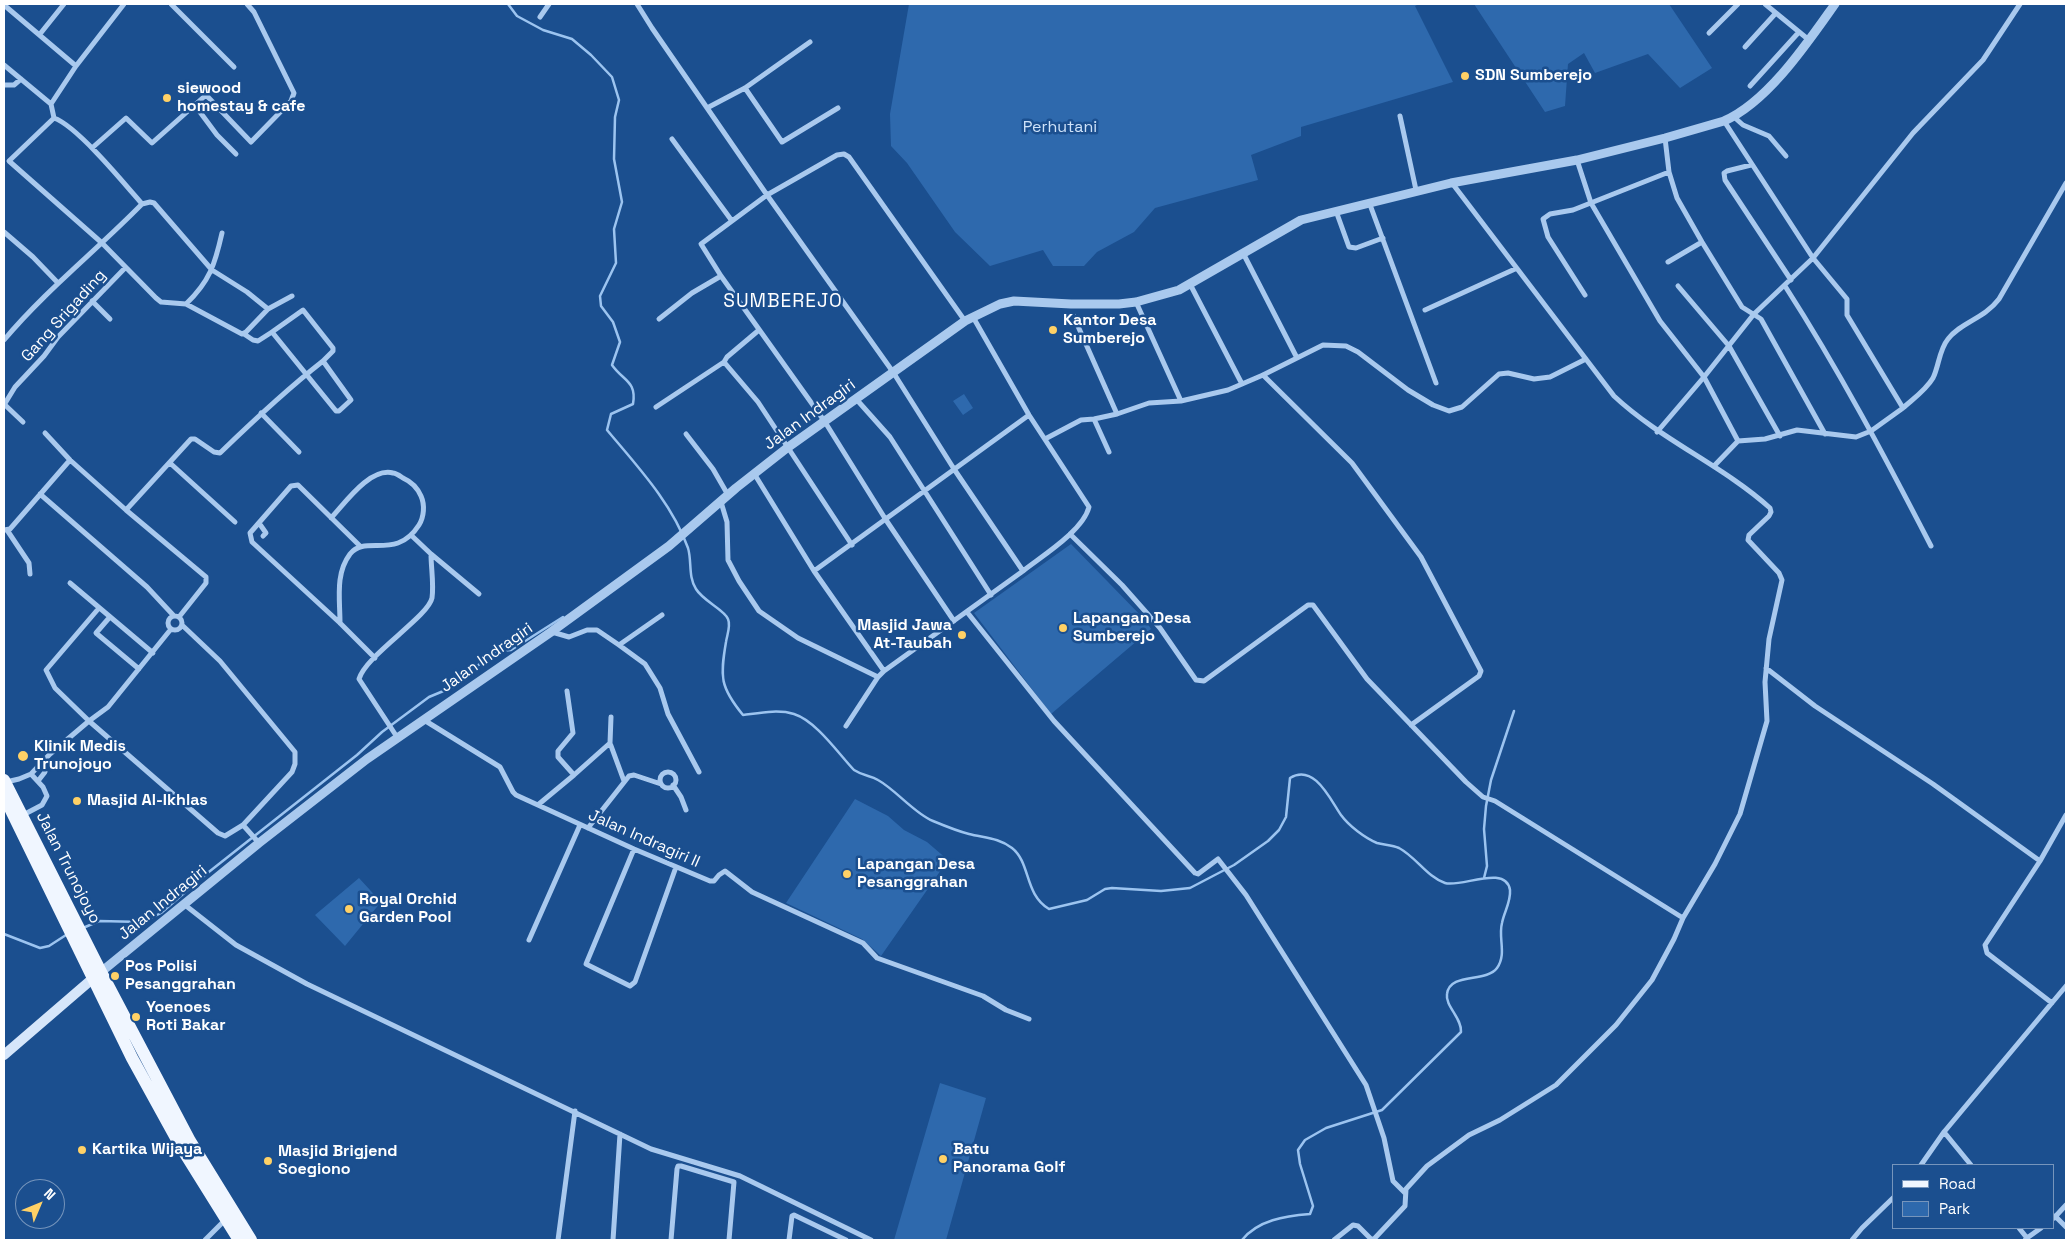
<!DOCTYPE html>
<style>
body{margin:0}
#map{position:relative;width:2070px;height:1244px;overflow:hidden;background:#1b4f8f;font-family:"Space Grotesk",sans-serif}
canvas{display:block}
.frame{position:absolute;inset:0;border:5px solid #fff;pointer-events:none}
.legend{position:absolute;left:1892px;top:1164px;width:162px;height:65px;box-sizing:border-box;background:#1b4f8f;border:1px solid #7695bc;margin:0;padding:6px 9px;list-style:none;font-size:15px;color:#fff}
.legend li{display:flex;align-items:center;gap:10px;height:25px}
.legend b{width:25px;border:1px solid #7695bc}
.north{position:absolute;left:15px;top:1179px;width:50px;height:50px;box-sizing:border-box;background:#1b4f8f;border:1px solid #7695bc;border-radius:50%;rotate:45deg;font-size:14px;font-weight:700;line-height:20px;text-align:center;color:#fff}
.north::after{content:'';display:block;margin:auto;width:18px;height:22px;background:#ffd166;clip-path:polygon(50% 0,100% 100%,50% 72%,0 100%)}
</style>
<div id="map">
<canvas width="2070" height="1244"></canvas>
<div class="frame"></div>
<ul class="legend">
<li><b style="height:6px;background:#f0f6ff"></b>Road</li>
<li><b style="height:14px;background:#2e69ad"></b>Park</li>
</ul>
<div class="north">N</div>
</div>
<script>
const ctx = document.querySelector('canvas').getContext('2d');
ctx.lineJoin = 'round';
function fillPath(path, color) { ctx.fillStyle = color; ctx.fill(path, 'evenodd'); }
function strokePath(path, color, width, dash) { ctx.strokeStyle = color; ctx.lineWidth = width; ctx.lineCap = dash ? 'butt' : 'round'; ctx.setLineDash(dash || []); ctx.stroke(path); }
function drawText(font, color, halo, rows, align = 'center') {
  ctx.font = font + ' "Space Grotesk",sans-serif'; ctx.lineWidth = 5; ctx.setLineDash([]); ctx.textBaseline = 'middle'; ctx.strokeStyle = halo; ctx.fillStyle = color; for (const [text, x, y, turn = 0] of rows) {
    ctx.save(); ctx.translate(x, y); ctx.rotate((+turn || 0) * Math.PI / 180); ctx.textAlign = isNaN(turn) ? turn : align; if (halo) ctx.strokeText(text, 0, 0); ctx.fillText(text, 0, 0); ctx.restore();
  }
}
fillPath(new Path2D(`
 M909,4h510l-4,2 38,76 -152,45v9l-50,19 7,25 -103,28 -21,24 -37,20 -13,14h-31l-10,-16 -53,16 -35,-34 -48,-69 -16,-17 -1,-32z
 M1474,4h195l43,64 -32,20 -32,-34 -53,19 -11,-20 -16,11 -3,42 -20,6z
 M964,394l9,14 -10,7 -10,-14z
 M1071,544l75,77 5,8 -100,85 -77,-101z
 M855,799l33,17 16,14 23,12 21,18 -67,96 -19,-17 -76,-36z
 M359,878l22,24 -36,44 -30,-31z
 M940,1083l46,15 -40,142h-52z`), '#2e69ad');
strokePath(new Path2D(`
 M508,4l9,12 26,14 29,9 19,16 21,22 7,23 -4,17 -1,42 8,43 -8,27 2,34 -16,33 1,10 12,16 7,20 -8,23c11,16 25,16 21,39l-22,10 -4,16c30,36 65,73 81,118 4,13 0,29 8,41 7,12 29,21 32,30 3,7 -1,16 -2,23 -6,35 -6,45 17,73 16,-2 35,-6 51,-1 22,7 44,39 60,56 11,7 16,5 24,10 18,10 37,34 55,41 12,5 24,10 36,13 16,4 30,4 43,14 19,15 12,46 37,61l38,-9 18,-11 7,-1 49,3 29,-3 44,-23 34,-24 11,-11 7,-13 4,-39c24,-15 40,21 51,37 8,11 24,23 36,28 7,2 15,2 22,5 17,9 28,29 46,35 16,5 61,-19 65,7 1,12 -6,22 -8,33 -4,15 5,31 -5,45 -11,15 -47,4 -50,26 -2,12 15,24 14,38l-79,78 -56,18 -21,12 -7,10 2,14 13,42 -3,8c-25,2 -52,6 -68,26
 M1484,878l3,-12 -3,-37 2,-23 5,-26 23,-69
 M83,928l16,-7 44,1 18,-9 44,-38 152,-120 25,-23 47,-35 24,-10 37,-32 7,-4 14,-1 52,-33
 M4,934l36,14 9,-2 17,-11`), '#9cc4f0', 2.5);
strokePath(new Path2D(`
 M171,4l63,63
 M637,4l15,24 115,167 126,177 61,97 69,102 -139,100 -6,6 -32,49
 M1765,4l44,36
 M4,5l72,61
 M540,17l9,-13
 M1709,33l29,-29
 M40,34l24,-30
 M1745,47l30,-33
 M4,65l47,39
 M4,85h10l7,-6
 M1750,86l49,-54
 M745,88l37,54 56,-34
 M194,104l23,31 19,19
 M707,108l38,-20 65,-46
 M1400,116l16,74
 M1734,117l9,8 26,11 17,20
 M54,118l-3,-14 25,-38 48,-62
 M1665,138l4,34 8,26 25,44 40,65 19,12 64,115
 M672,139l60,82
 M92,148l34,-30 26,25 54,-48 45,47 40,-41 3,-8 -40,-81 -7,-8
 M1577,160l14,43 69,118 44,56 34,64
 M1751,165l-24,6 -3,2 1,7 66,100
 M1369,202l67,181
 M142,204l8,-2 4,1 58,67 35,22 21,17
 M1336,211l13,36 7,1 27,-10
 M4,232l29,25 25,26
 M1243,253l54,105
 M1668,262l34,-20
 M1190,284l52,100
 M1678,286l51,60 51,90
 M1785,286c54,84 100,171 146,260
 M1585,295l-37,-58 -5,-18 7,-5 23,-4 96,-38
 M92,301l18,18
 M1136,302l45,99
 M186,304c24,-23 29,-40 36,-71
 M303,310l30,38v3l-10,10 28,39 -12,11h-3l-64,-79z
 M1425,310l90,-41
 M973,317l56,98 60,92c-6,24 -47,49 -66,64
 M659,319l33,-26 29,-17
 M759,330l-32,27 -3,5 34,40 94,143
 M244,334l9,6 5,1 14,-9
 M4,340c42,-50 93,-90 138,-136 -18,-21 -65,-78 -88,-86l-45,43 93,82 54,55 5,4 25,2 56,30 4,-2 22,-23 24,-13
 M1263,375l89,88 69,94 60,114 -2,5 -68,49
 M857,400l33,37 101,158
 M4,404l19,18
 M4,405l11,-18 29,-31 14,-19 67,-69
 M656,407l68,-45
 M1903,408c10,-9 23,-18 30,-30 6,-12 6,-28 15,-39 13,-17 36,-20 51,-40l67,-116
 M261,413l38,39
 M1117,414l32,-11 32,-2 47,-11 35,-15 60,-30 23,1 12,6 50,38 25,15 16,6 13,-4 37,-33 9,-1 26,6 16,-2 36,-18
 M1094,419l15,33
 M1657,432l47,-55 50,-63 59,-56 100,-125 70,-73 37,-56
 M45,433l25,27
 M686,434l27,35 15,26
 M1045,439l36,-19 13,-1 23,-5 -44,-99
 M170,463l65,59
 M1714,466l24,-25 27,-2 32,-9 59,7 15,-6 32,-23 -56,-93v-16l-34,-41 -89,-137
 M755,475l59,96 70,100
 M40,494l107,93 27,29
 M721,502l6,20 1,38 11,21 20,30 39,27 80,39
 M331,518c14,-15 39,-51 62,-45 3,0 7,3 10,5 9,4 14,9 18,18 4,9 3,21 -2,29 -23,36 -53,9 -69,29 -15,20 -10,45 -10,69
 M259,523l7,10 -3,3
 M4,530l6,-1 60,-69 56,50
 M7,530l22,33 1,11
 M1070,534l52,51 38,43 36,52 8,1 104,-76h5l54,74 99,103 17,15 12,4 188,117
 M360,546l-62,-61 -7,1 -41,47 2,9 88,81 35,35
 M431,554l48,40
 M814,571l215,-156
 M70,583l83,70
 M967,612l87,109 141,152 3,1 20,-15 28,36 120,190 18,53 9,43 12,12
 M168 623a7 7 0 1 1 14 0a7 7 0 1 1-14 0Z
 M179,617l27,-34v-6l-80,-67 65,-71h4l19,13 6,1c33,-32 66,-63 103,-92
 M109,618l-13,15 43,36
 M954,621l-68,-101 -61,-98 -104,-146 -20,-32 66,-49 70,-40 7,-1 5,3 116,164
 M182,625l38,36 75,91v12l-3,8 -49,53 16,18
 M171,629l-63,78 -19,14 129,112 7,3 18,-11
 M552,632l17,5 18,-7h10l22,15 43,-30
 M619,645l26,19 15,24 8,26 31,58
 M1766,668l49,38 118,78 107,77
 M567,691l6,42 -15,18v6l16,18 36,-32
 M611,717l-1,26 14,38
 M424,720l76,47 13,25 3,3 118,54 76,32h4l5,-6 6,-4 27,21 111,51 14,15 106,38 23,14 23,9
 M397,737l-38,-58c7,-24 69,-62 73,-81 2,-14 -1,-30 -1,-44l-19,-18
 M660 780a8 8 0 1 1 16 0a8 8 0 1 1-16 0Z
 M38,781l7,-9
 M6,782l13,-3 12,-5 19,-20 39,-33 -34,-33 -9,-18 53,-62
 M673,785l8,12 5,13
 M539,804l35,-29
 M23,815l19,-10 5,-9 -4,-9 -12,-13
 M588,828l41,-52 5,-1 27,9
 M634,849l-48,115 44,22 5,-4 41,-115
 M185,905l51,40 71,39 344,165 89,27 131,64
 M529,940l51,-115
 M2052,1003l-65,-50 -2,-8 55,-84 26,-46
 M1921,1165l23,-33
 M1971,1165l-27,-33 122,-146
 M2055,1216l11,11
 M2054,1218l12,-13
 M2019,1228l8,10 -2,2
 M2027,1238l14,-10
 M205,1240l21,-21
 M558,1240l17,-129
 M613,1240l7,-106
 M671,1240l6,-71 1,-3h3l53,16 -5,58
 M789,1240l3,-24 2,-1 52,25
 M1334,1240l19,-15 5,1 13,13h3l31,-33 1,-17 21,-23 42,-31 31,-15 56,-35 60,-60 36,-45 22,-41 9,-21 32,-54 25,-50 27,-93 -2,-39 4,-43 13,-59 -3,-7 -31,-33 1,-5 20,-19 2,-4 -1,-4c-48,-43 -109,-68 -156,-112l-162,-213
 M1852,1240l10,-12 32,-31`), '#a9c9ee', 5);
strokePath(new Path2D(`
 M101,972l158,-129 108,-84 184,-127 118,-86 67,-58 51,-40 178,-127 35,-17 14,-3 57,3h48l17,-2 43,-12 122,-70 150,-37 126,-23 88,-22 59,-17c44,-19 84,-79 111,-117`), '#a9c9ee', 9);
strokePath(new Path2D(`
 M4,1055l94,-81`), '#d6e6fa', 10);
strokePath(new Path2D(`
 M4,780l97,192 89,169 61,99
 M4,796l128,262 49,89 58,93`), '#f0f6ff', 12);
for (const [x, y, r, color] of [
 [1465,76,5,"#ffd166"],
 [167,98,5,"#ffd166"],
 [1053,330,5,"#ffd166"],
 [1063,628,5,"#ffd166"],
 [962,635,5,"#ffd166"],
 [23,756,6,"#ffd166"],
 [77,801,5,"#ffd166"],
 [847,874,5,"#ffd166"],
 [349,909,5,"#ffd166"],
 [115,976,5,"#ffd166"],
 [136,1017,5,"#ffd166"],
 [82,1150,5,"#ffd166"],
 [943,1159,5,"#ffd166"],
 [268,1161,5,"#ffd166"]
]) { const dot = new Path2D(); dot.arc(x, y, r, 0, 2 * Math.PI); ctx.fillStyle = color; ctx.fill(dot); strokePath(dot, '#1b4f8f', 2); }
drawText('bold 16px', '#fff', '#1b4f8f', [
 ["SDN Sumberejo",1475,76],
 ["siewood",177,89],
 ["homestay & cafe",177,107],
 ["Kantor Desa",1063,321],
 ["Sumberejo",1063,339],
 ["Lapangan Desa",1073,619],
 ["Sumberejo",1073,637],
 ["Masjid Jawa",952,626,"right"],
 ["At-Taubah",952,644,"right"],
 ["Klinik Medis",34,747],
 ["Trunojoyo",34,765],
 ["Masjid Al-Ikhlas",87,801],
 ["Lapangan Desa",857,865],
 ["Pesanggrahan",857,883],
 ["Royal Orchid",359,900],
 ["Garden Pool",359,918],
 ["Pos Polisi",125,967],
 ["Pesanggrahan",125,985],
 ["Yoenoes",146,1008],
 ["Roti Bakar",146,1026],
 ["Kartika Wijaya",92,1150],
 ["Batu",953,1150],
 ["Panorama Golf",953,1168],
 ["Masjid Brigjend",278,1152],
 ["Soegiono",278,1170]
], 'left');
drawText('16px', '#cfe3fa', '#1b4f8f', [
 ["Perhutani",1060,128]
]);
drawText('16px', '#fff', '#1b4f8f', [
 ["Gang Srigading",64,316,-48],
 ["Jalan Indragiri",810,415,-36],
 ["Jalan Indragiri",487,658,-35],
 ["Jalan Indragiri II",644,839,24],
 ["Jalan Trunojoyo",68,868,63],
 ["Jalan Indragiri",163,903,-39]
]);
ctx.letterSpacing = '1px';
drawText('19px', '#fff', '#1b4f8f', [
 ["SUMBEREJO",783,302]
]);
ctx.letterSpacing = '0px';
</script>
